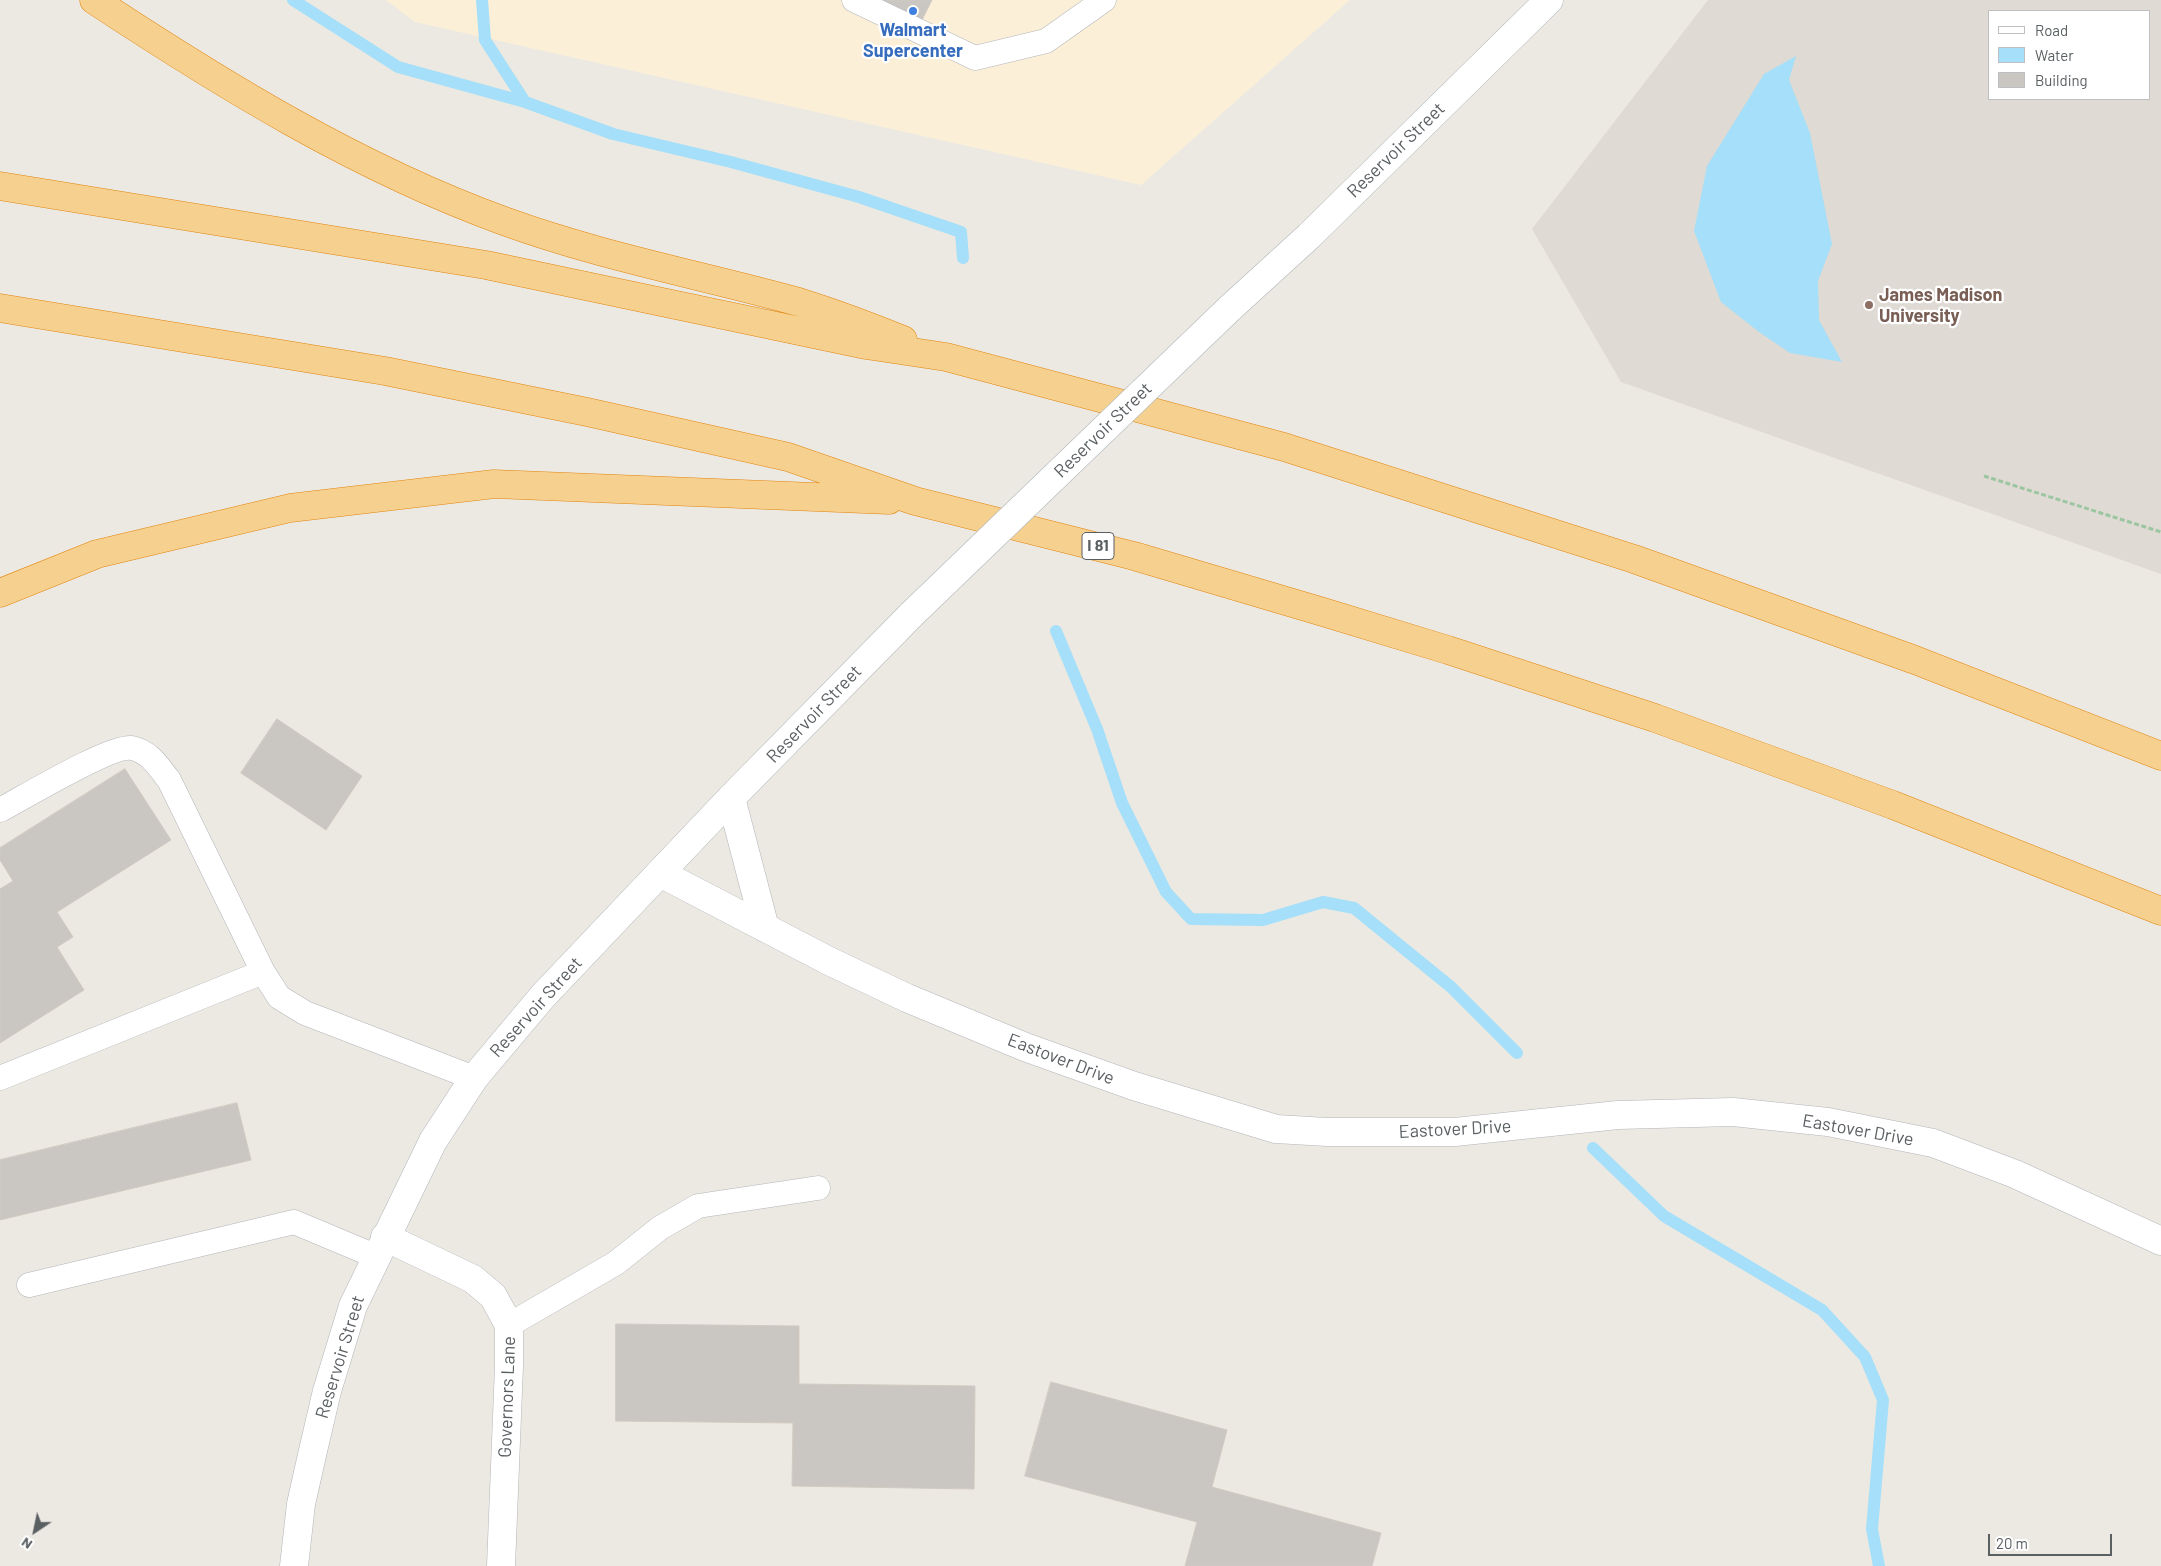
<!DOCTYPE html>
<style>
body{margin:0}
#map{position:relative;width:2161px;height:1566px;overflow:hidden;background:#ece9e2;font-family:Barlow,sans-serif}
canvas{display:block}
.legend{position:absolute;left:1988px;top:10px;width:162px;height:90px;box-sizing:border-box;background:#fff;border:1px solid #bdbfc0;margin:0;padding:6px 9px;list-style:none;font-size:15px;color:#5a5f62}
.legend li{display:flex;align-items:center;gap:10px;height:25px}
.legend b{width:25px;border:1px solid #bdbfc0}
.north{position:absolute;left:10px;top:1506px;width:50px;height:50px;-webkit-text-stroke:4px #fff;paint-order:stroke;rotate:214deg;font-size:14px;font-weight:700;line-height:20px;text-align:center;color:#5a5f62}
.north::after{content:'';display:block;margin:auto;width:18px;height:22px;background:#5a5f62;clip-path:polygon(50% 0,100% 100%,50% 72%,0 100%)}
.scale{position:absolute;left:1988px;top:1534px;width:124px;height:22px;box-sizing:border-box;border:2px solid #5a5f62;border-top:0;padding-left:6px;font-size:15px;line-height:18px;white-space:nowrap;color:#5a5f62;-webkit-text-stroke:4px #fff;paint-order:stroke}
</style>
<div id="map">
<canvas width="2161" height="1566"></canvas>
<ul class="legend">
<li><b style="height:6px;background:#fff"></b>Road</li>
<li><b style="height:14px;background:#a5dff9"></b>Water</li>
<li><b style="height:14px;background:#cac6c2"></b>Building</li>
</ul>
<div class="north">N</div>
<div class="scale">20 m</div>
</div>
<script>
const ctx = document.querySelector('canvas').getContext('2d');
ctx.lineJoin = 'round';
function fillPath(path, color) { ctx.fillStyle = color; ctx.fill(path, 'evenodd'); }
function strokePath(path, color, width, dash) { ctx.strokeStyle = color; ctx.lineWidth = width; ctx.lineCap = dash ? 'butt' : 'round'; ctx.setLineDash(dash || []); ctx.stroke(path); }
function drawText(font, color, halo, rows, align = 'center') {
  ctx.font = font + ' Barlow,sans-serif'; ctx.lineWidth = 4.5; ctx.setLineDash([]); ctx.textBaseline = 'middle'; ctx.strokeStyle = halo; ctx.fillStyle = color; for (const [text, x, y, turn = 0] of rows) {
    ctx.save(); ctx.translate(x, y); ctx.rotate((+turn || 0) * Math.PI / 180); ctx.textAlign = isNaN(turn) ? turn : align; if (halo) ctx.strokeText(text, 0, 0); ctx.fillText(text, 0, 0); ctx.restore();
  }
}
fillPath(new Path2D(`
 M386,0h964l-209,185 -726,-163z`), '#fbefd8');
fillPath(new Path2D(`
 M1708,0h453v574l-540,-192 -89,-153zM1990,11h160v88h-160z`), '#dfdad3');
fillPath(new Path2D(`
 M1796,56l-7,24 21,53 22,111 -14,37 1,39 23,42 -52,-9 -31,-21 -38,-30 -27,-71 13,-65 57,-92z`), '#a5dff9');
strokePath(new Path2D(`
 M293,0l105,67 127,35 88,32 118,28 128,35 102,35 2,26
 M482,0l3,40 40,62
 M1056,631l41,98 25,74 44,89 25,27 72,1 60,-18 31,6 97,79 66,66
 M1593,1148l71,68 158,94 43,47 18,43 -11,129 7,37`), '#a5dff9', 12);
const building = new Path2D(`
 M879,0h53l-11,22z
 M277,719l85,57 -36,54 -85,-57z
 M125,769l46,71 -114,72 16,25 -16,10 27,43 -84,53v-154l13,-8 -13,-21v-12z
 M237,1103l14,57 -251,60v-60z
 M616,1324l183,2v58l176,2 -1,103 -182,-3 1,-63 -177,-2z
 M1051,1382l176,48 -15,57 169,46 -9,33h-187l12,-44 -172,-46z`);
fillPath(building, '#cac6c2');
strokePath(building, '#d1cac1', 1);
const service = new Path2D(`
 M854,0l121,58 71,-17 58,-41
 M0,810c23,-12 112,-66 132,-62 18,4 26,18 37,32l94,192 16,25 26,16 169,65
 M0,1078l263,-106
 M29,1285l265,-63 81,34
 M509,1325l107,-62 44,-35 38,-22 120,-18`);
const minor = new Path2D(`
 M385,1237l88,42 20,17 16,29v41l-8,200`);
const tertiary = new Path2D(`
 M731,798l34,130
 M660,873l169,88 78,37 118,49 109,39 142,43 51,3h128l163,-17 115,-3 95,10 105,21 82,31 146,67`);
const secondary = new Path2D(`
 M1229,309l80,-73 240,-236
 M294,1566l7,-62 11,-49 15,-64 26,-85 80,-165 41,-63 69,-82 188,-198 181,-184`);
const motorway = new Path2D(`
 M94,0c129,85 264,168 410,221 96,35 197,54 295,81 35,11 70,24 104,38
 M0,186l486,79 380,80 80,12 338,90 350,112 281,101 246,96
 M0,308l385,63 202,41 201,45 127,44 219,55 189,56 125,38 207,68 238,87 268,106
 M0,593l97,-39 193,-46 204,-24 395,16`);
strokePath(service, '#b3b5b9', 25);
strokePath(minor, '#b3b5b9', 29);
strokePath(tertiary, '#b3b5b9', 29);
strokePath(secondary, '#b1b6b9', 29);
strokePath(motorway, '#e1850e', 29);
strokePath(new Path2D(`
 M1984,476l177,56`), '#9bc6a1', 3, [5, 2.5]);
strokePath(service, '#fff', 24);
strokePath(minor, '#fff', 28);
strokePath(tertiary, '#fff', 28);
strokePath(secondary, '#fff', 28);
strokePath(motorway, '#f6d08f', 28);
const secondaryBridge = new Path2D(`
 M912,614l317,-305`);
strokePath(secondaryBridge, '#b1b6b9', 29, []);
strokePath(secondaryBridge, '#fff', 28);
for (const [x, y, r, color] of [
 [913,11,5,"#3f7fe0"],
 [1869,305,5,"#8d6e63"]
]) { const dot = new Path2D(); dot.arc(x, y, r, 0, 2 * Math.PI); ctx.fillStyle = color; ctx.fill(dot); strokePath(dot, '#fff', 2); }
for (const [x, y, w] of [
 [1098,546,32]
]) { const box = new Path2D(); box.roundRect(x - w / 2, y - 13.5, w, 27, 4); ctx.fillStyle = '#fff'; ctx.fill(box); strokePath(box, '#5a5f62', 1); }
drawText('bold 16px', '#5a5f62', null, [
 ["I 81",1098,546]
]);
drawText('bold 18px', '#366cbe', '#fff', [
 ["Walmart",913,30],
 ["Supercenter",913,51]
]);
drawText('18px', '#5a5f62', '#fff', [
 ["Reservoir Street",1396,150,-44],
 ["Reservoir Street",1103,430,-44],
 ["Reservoir Street",814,714,-46],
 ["Reservoir Street",536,1007,-48],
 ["Eastover Drive",1061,1059,21],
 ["Eastover Drive",1455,1129,-3],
 ["Eastover Drive",1858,1130,10],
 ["Reservoir Street",340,1357,-73],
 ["Governors Lane",507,1397,-88]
]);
drawText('bold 18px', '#785e54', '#fff', [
 ["James Madison",1879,295],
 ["University",1879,316]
], 'left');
</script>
